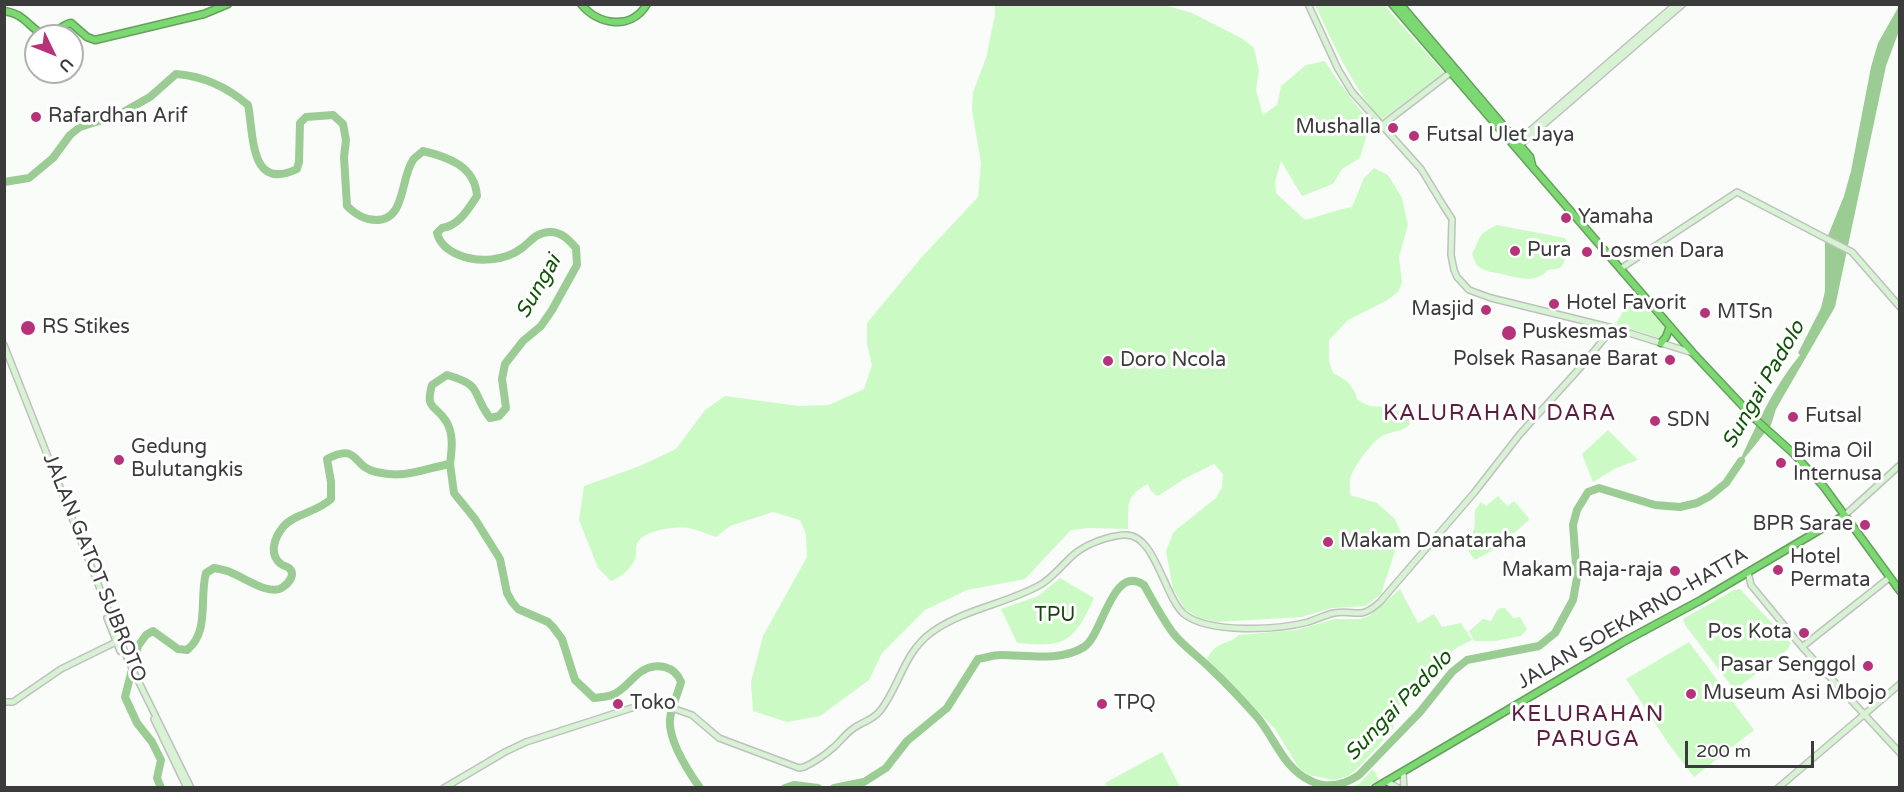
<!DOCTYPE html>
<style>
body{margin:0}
#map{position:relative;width:1904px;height:792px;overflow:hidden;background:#f9fcf8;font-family:"Varela Round",sans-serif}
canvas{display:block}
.frame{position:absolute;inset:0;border:6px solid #3a3b3a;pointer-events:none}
.north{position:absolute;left:24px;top:24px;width:60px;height:60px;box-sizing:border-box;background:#fff;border:2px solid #b0b1b0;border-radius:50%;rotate:133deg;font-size:16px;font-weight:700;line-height:24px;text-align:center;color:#3a3b3a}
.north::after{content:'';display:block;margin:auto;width:21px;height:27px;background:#b6337a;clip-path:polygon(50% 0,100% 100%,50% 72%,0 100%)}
.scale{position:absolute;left:1685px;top:741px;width:129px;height:27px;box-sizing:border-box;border:3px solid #3a3b3a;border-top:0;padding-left:8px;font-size:18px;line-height:21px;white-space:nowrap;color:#3a3b3a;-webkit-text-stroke:4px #fff;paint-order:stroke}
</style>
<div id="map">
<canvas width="1904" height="792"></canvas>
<div class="frame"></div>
<div class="north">U</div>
<div class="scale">200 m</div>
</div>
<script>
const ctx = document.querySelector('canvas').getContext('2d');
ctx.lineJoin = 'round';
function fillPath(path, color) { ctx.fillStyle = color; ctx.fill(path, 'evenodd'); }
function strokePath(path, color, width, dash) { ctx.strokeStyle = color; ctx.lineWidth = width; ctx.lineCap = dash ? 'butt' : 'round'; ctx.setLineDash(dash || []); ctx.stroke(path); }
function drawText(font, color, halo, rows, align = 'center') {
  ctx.font = font + ' "Varela Round",sans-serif'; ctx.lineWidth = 6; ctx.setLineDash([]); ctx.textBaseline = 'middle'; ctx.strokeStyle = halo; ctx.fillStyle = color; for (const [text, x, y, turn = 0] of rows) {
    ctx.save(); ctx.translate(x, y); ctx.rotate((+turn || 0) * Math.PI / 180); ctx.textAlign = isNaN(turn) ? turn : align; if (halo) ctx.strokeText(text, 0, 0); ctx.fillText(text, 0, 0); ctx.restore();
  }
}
fillPath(new Path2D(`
 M1161,4l31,9 51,26 11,9 5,23 -3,19 7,25 14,-10 4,-19 25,-21 19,-4c14,23 31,43 47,64l-5,9 -7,24 -18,11 -9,15 -31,12 -21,-35 -6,21 1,11 29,27c16,-4 30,-10 47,-13l12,-29 10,-10 14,7 14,23 6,27 -9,32 3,25 -4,10 -12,9 -38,19 -19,20v21l4,12c12,6 21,12 24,26 17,12 18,5 33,9 7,2 10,7 18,8l2,8c-7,8 -18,7 -26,11 -11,5 -29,30 -33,41 -2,7 -1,13 -1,19l27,8 18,16 6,14 -20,61 -15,12 -34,2 -30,9 -86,5 -17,-4 -14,-9 -12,-20 -7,-38 7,-18 4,-4 39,-31 6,-11 1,-13 -9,-10 -30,15 -26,17 -7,-5 -3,-7c-24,12 -19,21 -20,45l-39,-1 -18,2 -46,49 -58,11 -42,20 -43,43 -13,27 -49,36 -33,6 -34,-11 -2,-29 12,-46 44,-79 -1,-23 -6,-14 -27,-8 -43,14 -14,11c-9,-3 -18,-7 -27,-9 -14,-2 -47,2 -52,16 -2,5 0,10 -2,15 -4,10 -14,18 -24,22l-13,-13 -19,-48 5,-34 56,-20 36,-17 29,-39 20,-14 73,10 31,-1 35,-16 8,-24 -5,-21v-21l54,-65 57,-61 3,-34 -9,-53 1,-18 13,-34 9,-43v-10z
 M1315,5h69l60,68 -63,47c-29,-34 -47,-75 -66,-115z
 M1497,225l68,13c3,6 1,23 -3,28 -4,4 -9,3 -14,4 -13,14 -29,8 -46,4 -7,-2 -16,-2 -23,-7 -4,-3 -5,-8 -7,-13 10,-18 4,-19 25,-29z
 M1633,293l34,36 -5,10 -46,-15z
 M1608,430l30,30 -22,8 -23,14 -11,-28z
 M1498,496l9,10 7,-5 14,16 1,3 -29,26 -25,14c-13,-16 -7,-15 -1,-31 2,-7 0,-13 1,-19l6,-8 5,4z
 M1060,578l34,20c-20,44 -29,50 -77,45l-16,-34 37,-13z
 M1400,589l18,34 16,-9 8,13 19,-4 11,17 -14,7 -33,24 -29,39 -3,19 -33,37 -12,10 -15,4 -24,-5 -10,-7 -24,-39 -68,-70c10,-19 19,-13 32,-24l57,-5 39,-11h25l9,-3z
 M1740,589l51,54 -4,7 -51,39 -3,-1 -48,-63 -2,-6 51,-29z
 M1501,608h4l8,10 7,-1 7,12 -6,7 -27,5h-20l-5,-10 14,-12 8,2 6,-11z
 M1689,642l65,88 -60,47 -26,-34 -42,-64z
 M1162,752l18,35h-73l-2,-4z
 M1373,769l6,11 -13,7h-15l8,-3z`), '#cbfac5');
fillPath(new Path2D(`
 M1899,6v25l-13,35 -51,241 -59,102 -5,16 -35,44c18,-39 36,-80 64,-114l-2,-2 23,-45 4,-17v-48l19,-47 7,-25 20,-104 7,-24z`), '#9bcc94');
strokePath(new Path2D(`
 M4,182l25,-4 24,-20 17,-23 10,-8 38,-12 32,-18 26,-23c27,2 51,13 72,31 6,29 1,87 49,64l2,-7 1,-39 6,-6 27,-2 10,9 3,16 -2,17 3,49c7,7 18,14 29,14 30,0 24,-41 37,-60 2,-3 7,-6 10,-9 25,6 52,15 54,45 -9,13 -18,30 -35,32l-5,5c3,12 12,18 22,22 19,8 46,6 63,-7 9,-7 15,-16 28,-16 12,0 19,8 26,16l1,17 -25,45 -11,16 -18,15 -18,23 -3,15 4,29 -7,8 -9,2c-20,-26 -5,-32 -43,-43l-15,10c-7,25 3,19 14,36 8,13 6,28 4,43
 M161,788l-4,-10 4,-18 -9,-18 -15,-19 -12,-26 13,-51 8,-11 7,-4 25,18 9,1c23,-18 12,-52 19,-77l8,-5c6,1 13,2 18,5 13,5 39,24 51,14 6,-4 13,-13 6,-19 -2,-2 -6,-2 -8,-4 -13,-10 -6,-27 2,-37 10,-13 35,-15 48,-28v-17l-4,-23c32,-17 25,8 49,13 30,7 46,-3 74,-8l4,29 21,26 25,40 7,34 5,9 6,7 30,13 5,5 9,12 13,41 19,18c5,-1 13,-1 18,-3 13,-5 19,-17 30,-24 15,-9 33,-5 39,11 -3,12 -10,25 -11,37 -2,21 18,52 30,69
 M785,788l9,-3 24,3
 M834,788l30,-6 22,-14 21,-27 40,-33 31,-49c7,-1 15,-4 23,-4 26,0 59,7 83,-8 19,-12 28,-84 60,-62 9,16 18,33 29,48 10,13 25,23 37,35 16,15 33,33 48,50 17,21 26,51 53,63 16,8 33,4 48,-6l61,-63 32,-40 15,-12 72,-14 16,-13 18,-33 4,-22 -4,-53 4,-15 11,-18 11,-4 56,17 25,2 17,-4 13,-7 16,-13 15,-22`), '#9bcc94', 8);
const secondary = new Path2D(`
 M1308,4l30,65 14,23 69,77 22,36 9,14 -1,36 3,15 3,7 12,13 22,8 122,30 80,25
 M1381,126l69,-53
 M1517,142l159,-138
 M1520,145l163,-141
 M1620,269l117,-77 115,60 48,55
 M4,345l124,315 63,128
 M1845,515l55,-50
 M1748,572l3,13 51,62 98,106
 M107,618l13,33
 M1802,647l87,-69
 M4,702h9l48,-33 57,-28
 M154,719l33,69
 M1403,772l1,16
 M1386,781l12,7
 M444,788l61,-36 21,-10 118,-38 22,2 26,9 27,23 80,30 5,-1c11,-5 21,-12 30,-20 7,-6 12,-14 20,-19 8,-6 19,-8 26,-17 20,-25 23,-58 52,-79 32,-23 74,-28 108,-47 14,-8 24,-23 37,-33 12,-9 32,-16 47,-17 31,-3 40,62 60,79 25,20 94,16 124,8 9,-3 17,-7 26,-9 22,-4 25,8 46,-11l94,-109 46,-59 59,-65 34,-41
 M1778,788l122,-104`);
const highway = new Path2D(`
 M581,4c17,21 50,27 66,0
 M1392,4l301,349 61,65 39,35 31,34 76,104
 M1400,4l130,153 2,8
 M4,11c7,1 13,3 18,7 9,6 17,19 28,16 8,-2 13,-10 21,-11l16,14 8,3 109,-26 24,-10
 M1661,343l5,-6 4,-11
 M1375,788l248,-146 78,-42 144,-85`);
strokePath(secondary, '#bec1be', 8);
strokePath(highway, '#65a15d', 9);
strokePath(secondary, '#d8f3d4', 5);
strokePath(highway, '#7cd870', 6);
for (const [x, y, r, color] of [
 [36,117,6,"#b6337a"],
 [1393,128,6,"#b6337a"],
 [1414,136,6,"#b6337a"],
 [1566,218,6,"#b6337a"],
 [1515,251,6,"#b6337a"],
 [1587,252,6,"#b6337a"],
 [1554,304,6,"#b6337a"],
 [1486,310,6,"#b6337a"],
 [1705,313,6,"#b6337a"],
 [28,328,8,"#b6337a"],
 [1509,333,8,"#b6337a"],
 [1670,360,6,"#b6337a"],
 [1108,361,6,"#b6337a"],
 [1793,417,6,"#b6337a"],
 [1655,421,6,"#b6337a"],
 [119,460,6,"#b6337a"],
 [1781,463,6,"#b6337a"],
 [1865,525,6,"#b6337a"],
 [1328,542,6,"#b6337a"],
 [1778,570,6,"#b6337a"],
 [1675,571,6,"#b6337a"],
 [1804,633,6,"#b6337a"],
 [1868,666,6,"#b6337a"],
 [1691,694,6,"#b6337a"],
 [618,704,6,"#b6337a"],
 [1102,704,6,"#b6337a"]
]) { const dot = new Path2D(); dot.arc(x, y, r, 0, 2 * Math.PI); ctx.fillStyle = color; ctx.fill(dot); strokePath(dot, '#fff', 2); }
drawText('20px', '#3a3b3a', '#fff', [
 ["Rafardhan Arif",48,117],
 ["Mushalla",1381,128,"right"],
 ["Futsal Ulet Jaya",1426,136],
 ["Yamaha",1578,218],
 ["Pura",1527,251],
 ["Losmen Dara",1599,252],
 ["Hotel Favorit",1566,304],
 ["Masjid",1474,310,"right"],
 ["MTSn",1717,313],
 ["RS Stikes",42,328],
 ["Puskesmas",1522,333],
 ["Polsek Rasanae Barat",1658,360,"right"],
 ["Doro Ncola",1120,361],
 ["Futsal",1805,417],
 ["SDN",1667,421],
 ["Gedung",131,448],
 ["Bulutangkis",131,471],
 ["Bima Oil",1793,452],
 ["Internusa",1793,475],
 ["BPR Sarae",1853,525,"right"],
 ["Makam Danataraha",1340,542],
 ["Hotel",1790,558],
 ["Permata",1790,581],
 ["Makam Raja-raja",1663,571,"right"],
 ["Pos Kota",1792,633,"right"],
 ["Pasar Senggol",1856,666,"right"],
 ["Museum Asi Mbojo",1703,694],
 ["Toko",630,704],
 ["TPQ",1114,704]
], 'left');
drawText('20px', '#3a3b3a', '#fff', [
 ["JALAN GATOT SUBROTO",94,568,68],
 ["JALAN SOEKARNO-HATTA",1633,619,-30]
]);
drawText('20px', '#15460f', '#fff', [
 ["TPU",1055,616]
]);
drawText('italic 21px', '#0f5306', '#fff', [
 ["Sungai",539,287,-60],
 ["Sungai Padolo",1764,385,-60],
 ["Sungai Padolo",1399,706,-46]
]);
ctx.letterSpacing = '1.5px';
drawText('22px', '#5c1d3e', '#fff', [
 ["KALURAHAN DARA",1500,414],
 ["KELURAHAN",1588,715],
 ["PARUGA",1588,740]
]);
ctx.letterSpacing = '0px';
</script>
